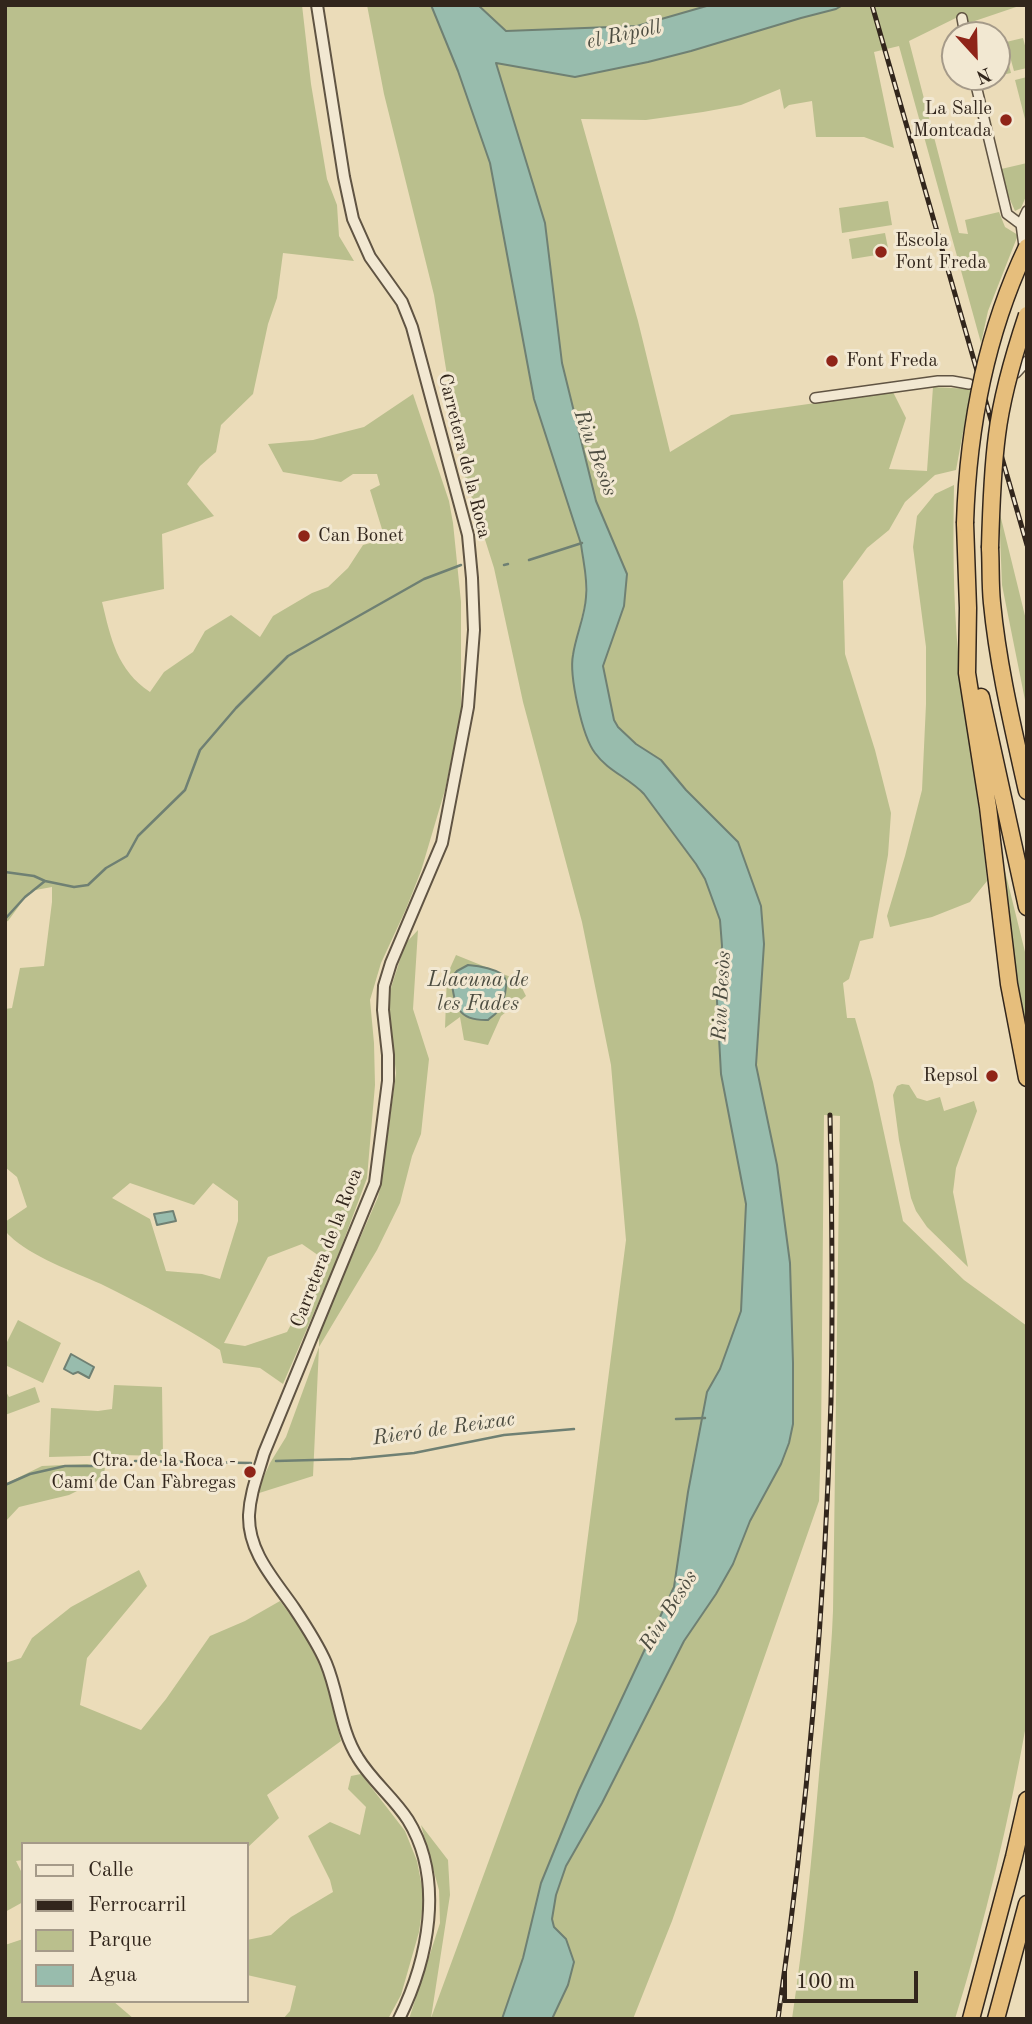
<!DOCTYPE html>
<meta charset="utf-8">
<style>
body{margin:0}
#map{position:relative;width:1032px;height:2024px;overflow:hidden;background:#ebdcb9;font-family:"Old Standard TT",serif}
canvas{display:block}
.frame{position:absolute;inset:0;border:7px solid #32261c;pointer-events:none}
.legend{position:absolute;left:21px;top:1842px;width:228px;height:161px;box-sizing:border-box;background:#f2e8d2;border:2px solid #a59a89;margin:0;padding:9px 12px;list-style:none;font-size:21px;color:#32261c}
.legend li{display:flex;align-items:center;gap:14px;height:35px}
.legend b{width:35px;border:2px solid #a59a89}
.north{position:absolute;left:941px;top:21px;width:70px;height:70px;box-sizing:border-box;background:#f2e8d2;border:2px solid #a59a89;border-radius:50%;rotate:158deg;font-size:19px;font-weight:700;line-height:28px;text-align:center;color:#32261c}
.north::after{content:'';display:block;margin:auto;width:24px;height:32px;background:#8f2418;clip-path:polygon(50% 0,100% 100%,50% 72%,0 100%)}
.scale{position:absolute;left:783px;top:1971px;width:135px;height:32px;box-sizing:border-box;border:4px solid #32261c;border-top:0;padding-left:9px;font-size:21px;line-height:24px;white-space:nowrap;color:#32261c;-webkit-text-stroke:5px #f2e8d2;paint-order:stroke}
</style>
<div id="map">
<canvas width="1032" height="2024"></canvas>
<div class="frame"></div>
<ul class="legend">
<li><b style="height:9px;background:#f2e8d2"></b>Calle</li>
<li><b style="height:9px;background:#32261c"></b>Ferrocarril</li>
<li><b style="height:19px;background:#babf8d"></b>Parque</li>
<li><b style="height:19px;background:#98bcad"></b>Agua</li>
</ul>
<div class="north">N</div>
<div class="scale">100 m</div>
</div>
<script>
const ctx = document.querySelector('canvas').getContext('2d');
ctx.lineJoin = 'round';
function fillPath(path, color) { ctx.fillStyle = color; ctx.fill(path, 'evenodd'); }
function strokePath(path, color, width, dash) { ctx.strokeStyle = color; ctx.lineWidth = width; ctx.lineCap = dash ? 'butt' : 'round'; ctx.setLineDash(dash || []); ctx.stroke(path); }
function drawText(font, color, halo, rows, align = 'center') {
  ctx.font = font + ' "Old Standard TT",serif'; ctx.lineWidth = 6; ctx.setLineDash([]); ctx.textBaseline = 'middle'; ctx.strokeStyle = halo; ctx.fillStyle = color; for (const [text, x, y, turn = 0] of rows) {
    ctx.save(); ctx.translate(x, y); ctx.rotate((+turn || 0) * Math.PI / 180); ctx.textAlign = isNaN(turn) ? turn : align; if (halo) ctx.strokeText(text, 0, 0); ctx.fillText(text, 0, 0); ctx.restore();
  }
}
fillPath(new Path2D(`
 M5,5h297l9,79 16,95 10,26 2,31 15,25 -71,-8 -6,45 -9,26 -15,70 -32,31 -5,27 -16,14 -13,18 27,32 -52,18 2,55 -62,13c9,37 15,68 48,90l14,-20 29,-20 12,-21 26,-16 29,22 13,-21 39,-23 16,-6 20,-19 15,-23 22,-6 -15,-49 10,-5 -3,-11h-24l-12,8 -58,-10 -15,-28 45,-4 51,-13 49,-33 36,107 4,22 8,79v110l-16,78 -24,81 -15,38 -25,54 -11,37 4,43 1,42 -8,93 -32,86 -52,120 -23,-16 -37,-5 -3,-13c-38,-25 -79,-46 -119,-66 -27,-12 -71,-28 -91,-48 -5,-4 -5,-8 -5,-14l22,-15 -10,-30 -12,-10v-158l7,-1 8,-40 24,-2 8,-64v-15l-22,4 -22,30 -3,1zM130,1183l64,22 19,-22 25,18v20l-18,58 -18,-5 -36,-3 -16,-52 -38,-21zM302,1244l23,16 -38,72 -42,14 -21,-3 44,-86z
 M367,5h64l27,66 32,92 44,236 47,144 3,18 2,37 -13,56 17,92 16,19 33,23 16,20 41,56 9,15 15,41 2,26 -5,55 4,73 25,130 -5,107 -21,58 -13,23 -19,100 -14,95 -95,203 -38,93 -18,75 -21,61h-93l31,-96 -1,-33 -18,-65 27,35 2,35 -19,123 146,-397 49,-381 -15,-175 -29,-143 -59,-220 -29,-134 -32,-101 -28,-172 -50,-201z
 M478,5h232l-73,21 -131,5z
 M843,5h179l-59,20 3,-12 -57,28 50,192 9,1 -3,-14 34,-8 6,15 13,8 -30,76 -7,32 -82,-297 -25,6 20,96 -30,-11h-48l-4,-36 -23,4 -5,4 -4,-20 -39,16 -38,7 -57,8 -65,-1 57,202 32,131 61,-37 162,-23 13,26 -17,51 38,2 6,-84 38,2 -15,81 -21,5 -30,27 -16,28 -22,18 -24,33 2,73 30,96 16,63 -3,42 -15,83 -13,3 -11,38 -6,4 4,35h8l18,64 30,139 61,59 63,46v394c-18,101 -42,201 -72,299h-163c12,-81 20,-162 27,-244 5,-55 12,-109 14,-164l7,-495 -16,-1 -3,328 -2,58 -147,420 -39,98h-81l9,-19 5,-61 -12,-12 -2,-8 4,-23 10,-30 36,-63 82,-162 32,-47 17,-30 17,-43 31,-57 12,-101 -3,-100 -13,-98 -21,-100 8,-121 -3,-38 -23,-64 -52,-52 -25,-30 -25,-16 -18,-17 -4,-7 -11,-54 21,-60 3,-32 -31,-73 -34,-138 -17,-140 -49,-160 79,14 73,-15 43,-11 110,-33 35,-9z
 M1023,38l4,15v15l-13,3 -8,-29z
 M1004,46l7,27 -14,3v-28z
 M1027,77v41l-2,1 -10,-39z
 M1027,163v31l-6,14 -6,3 -18,-41z
 M888,201l4,24 -50,8 -3,-25z
 M885,233l4,20 -37,6 -3,-20z
 M954,485c-1,55 -1,111 4,167 8,76 22,152 29,229l-17,21 -38,15 -42,10 -3,-11 18,-60 17,-66 4,-86v-57l-13,-100 4,-31 18,-22z
 M999,510l28,114v86l-25,-125z
 M1003,863l24,97v86l-7,-32z
 M418,930l-5,79 16,50 -8,75 -9,22 -12,47 -23,47 -58,97 -6,129 -57,18 14,-31 16,-26 33,-90v-15l59,-135 3,-13 15,-111 -6,-53v-29l15,-47z
 M456,955l62,25 8,16 -25,20 -13,29 -24,-5 -4,-23 -15,11 2,-53z
 M902,1084l7,1 8,13 10,3 13,-4 4,14 30,-10 3,10 -21,57 -3,24 15,75 -41,-40 -11,-16 -5,-13 -12,-58 -6,-45 4,-9z
 M18,1320l43,23 -18,40 -38,-18v-19z
 M114,1385l48,2 1,69 -44,-1 -70,2 2,-49 47,3 14,-2z
 M35,1387l5,15 -35,13v-25l4,7z
 M87,1464l18,4 -2,10 -34,17 -50,12 -14,15v-38l37,-18z
 M139,1570l8,16 -60,72 -7,47 61,25 25,-31 44,-63 35,-15 35,-20 22,29 22,44 17,67 -74,54 12,23 -32,30v-4h-224v16l-7,1 7,14v27l-18,10v-249l16,-5 11,-20 39,-31z
 M361,1774l44,57 12,30 7,36 -5,35 -18,63 -13,24h-105l7,-8 6,-25 -49,-11v-35l24,-5 20,-18 42,-25 -3,-12 -22,-44 22,-14 30,13 6,-28 -18,-18 3,-13z
 M23,1939v62h90l21,18h-129v-74z`), '#babf8d');
const water = new Path2D(`
 M431,5h47l28,26 131,-5 73,-21h133l-7,4 -35,9 -110,33 -43,11 -73,15 -79,-14 49,160 17,140 34,138 31,73 -3,32 -21,60 11,54 4,7 18,17 25,16 25,30 52,52 23,64 3,38 -8,121 21,100 13,98 3,100v61l-4,19 -8,21 -31,57 -17,43 -17,30 -32,47 -82,162 -36,63 -10,29 -4,24 2,8 12,12 8,23 -6,23 -16,34h-50l21,-61 18,-75 38,-93 95,-203 14,-95 19,-100 13,-23 21,-58 5,-107 -25,-130 -4,-73 5,-55 -2,-26 -15,-41 -9,-15 -52,-70c-15,-16 -36,-23 -49,-41 -13,-17 -26,-78 -22,-98 3,-20 12,-39 13,-58 2,-18 -3,-36 -5,-53l-47,-145 -44,-236 -32,-92z
 M468,965c11,1 24,3 34,9 9,7 1,31 -5,38 -2,3 -6,5 -9,8 -31,1 -33,-14 -37,-42l6,-7z
 M173,1211l3,10 -19,4 -3,-11z
 M71,1354l23,13 -5,11 -11,-6 -5,2 -9,-5z`);
fillPath(water, '#98bcad');
strokePath(water, '#6f8073', 2);
strokePath(new Path2D(`
 M529,560l53,-17
 M504,565l4,-1
 M5,872l29,4 11,5
 M5,919l20,-22 20,-16 29,6 14,-2 18,-17 21,-12 11,-20 47,-46 15,-40 36,-42 52,-52 136,-77 37,-14
 M676,1419l29,-1
 M135,1461l116,2
 M276,1461l75,-2 63,-6 90,-18 70,-6
 M5,1485l25,-11 35,-8h28`), '#6f8073', 2.5);
const minor = new Path2D(`
 M962,18l3,17
 M974,77l33,137 20,15
 M1027,211l-6,13 6,45
 M1010,375l6,-2 11,-12
 M815,398l123,-17h14l17,3`);
const tertiary = new Path2D(`
 M317,5l27,172 9,42 17,38 32,45 10,25 56,208 4,43 2,52 -6,77 -26,136 -51,120 -7,23 -1,24 5,45v26l-13,102 -111,270c-6,21 -14,40 -15,62 -1,37 25,64 45,93 12,18 24,36 32,55 13,31 14,67 32,95 14,23 36,40 50,62 37,60 20,140 -9,199`);
const motorway = new Path2D(`
 M965,523l3,85 -1,65 21,134 21,177 18,94
 M990,548c1,18 0,36 2,55 6,63 21,125 35,188
 M981,697l46,210
 M971,2019l43,-162 13,-57
 M996,2019l31,-115`);
strokePath(minor, '#605443', 12);
strokePath(tertiary, '#605443', 14);
strokePath(motorway, '#32261c', 19);
strokePath(minor, '#f2e8d2', 9);
strokePath(tertiary, '#f2e8d2', 10);
strokePath(motorway, '#e6be7c', 16);
const rail = new Path2D(`
 M872,5l155,540
 M778,2019c29,-205 47,-411 53,-618 2,-95 1,-190 -1,-286`);
strokePath(rail, '#32261c', 5);
strokePath(rail, '#f2e8d2', 2.5, [8]);
const motorwayBridge = new Path2D(`
 M965,523c3,-95 21,-190 62,-276
 M990,548c1,-38 2,-75 7,-113 5,-41 17,-81 30,-120`);
strokePath(motorwayBridge, '#32261c', 19, []);
strokePath(motorwayBridge, '#e6be7c', 16);
for (const [x, y, r, color] of [
 [1006,120,7,"#8f2418"],
 [881,252,7,"#8f2418"],
 [832,361,7,"#8f2418"],
 [304,536,7,"#8f2418"],
 [992,1076,7,"#8f2418"],
 [250,1472,7,"#8f2418"]
]) { const dot = new Path2D(); dot.arc(x, y, r, 0, 2 * Math.PI); ctx.fillStyle = color; ctx.fill(dot); strokePath(dot, '#f2e8d2', 2.5); }
drawText('19px', '#32261c', '#f2e8d2', [
 ["La Salle",992,109],
 ["Montcada",992,131],
 ["Escola",895,241,"left"],
 ["Font Freda",895,263,"left"],
 ["Font Freda",846,361,"left"],
 ["Can Bonet",318,536,"left"],
 ["Repsol",978,1076],
 ["Ctra. de la Roca -",236,1461],
 ["Camí de Can Fàbregas",236,1483]
], 'right');
drawText('19px', '#32261c', '#f2e8d2', [
 ["Carretera de la Roca",464,456,76],
 ["Carretera de la Roca",327,1248,-69]
]);
drawText('italic 21px', '#4c4c40', '#f2e8d2', [
 ["el Ripoll",624,35,-12],
 ["Riu Besòs",595,453,70],
 ["Llacuna de",478,980],
 ["les Fades",478,1004],
 ["Riu Besòs",722,996,-87],
 ["Rieró de Reixac",444,1429,-8],
 ["Riu Besòs",669,1611,-58]
]);
</script>
